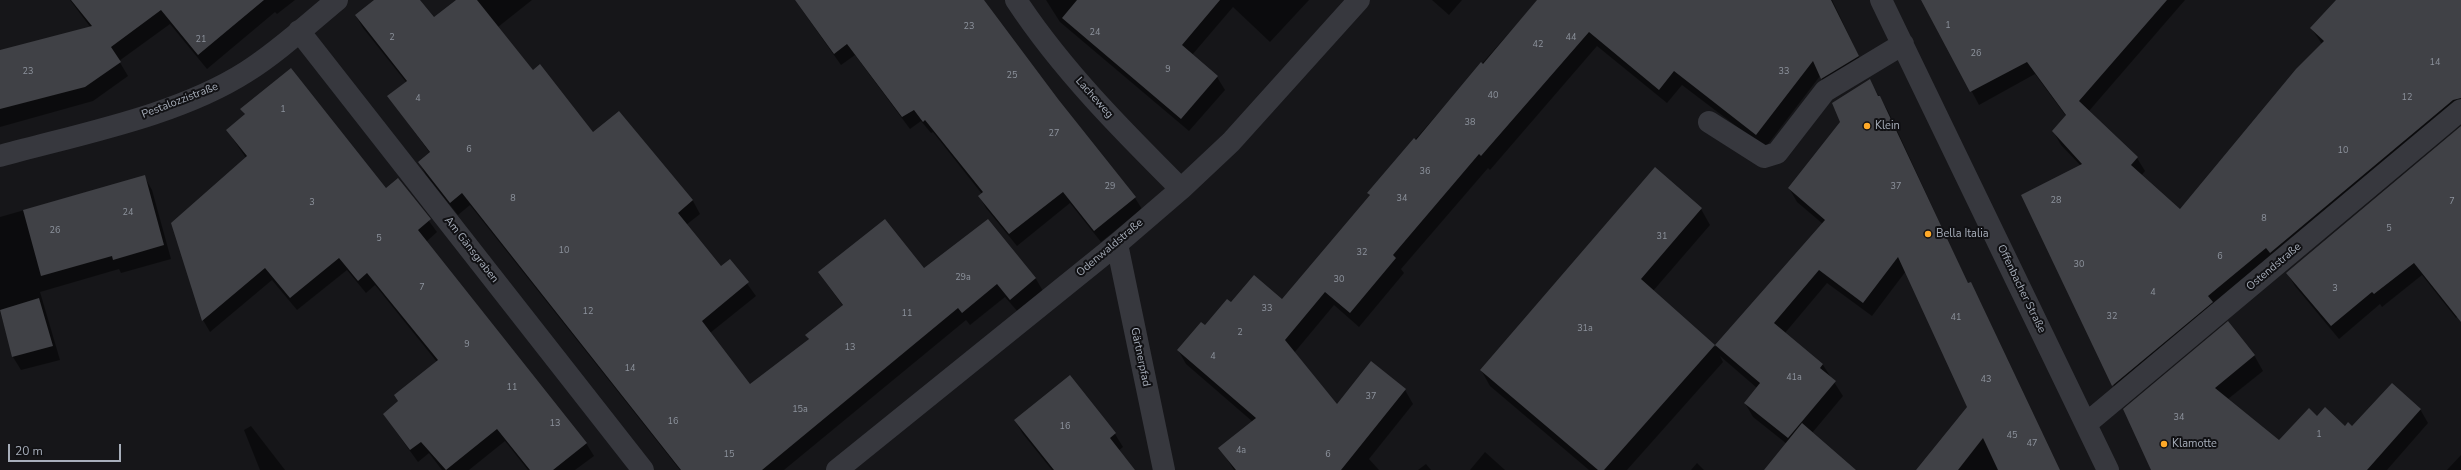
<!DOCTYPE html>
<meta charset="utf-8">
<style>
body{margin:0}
#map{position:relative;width:2461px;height:470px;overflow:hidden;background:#161619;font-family:"Nunito Sans",sans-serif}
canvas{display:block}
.scale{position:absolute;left:8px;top:444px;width:113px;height:18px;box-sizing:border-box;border:2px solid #a7aeba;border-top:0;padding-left:5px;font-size:12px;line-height:14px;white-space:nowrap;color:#a7aeba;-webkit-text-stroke:3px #111114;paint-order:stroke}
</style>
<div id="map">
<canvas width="2461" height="470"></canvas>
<div class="scale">20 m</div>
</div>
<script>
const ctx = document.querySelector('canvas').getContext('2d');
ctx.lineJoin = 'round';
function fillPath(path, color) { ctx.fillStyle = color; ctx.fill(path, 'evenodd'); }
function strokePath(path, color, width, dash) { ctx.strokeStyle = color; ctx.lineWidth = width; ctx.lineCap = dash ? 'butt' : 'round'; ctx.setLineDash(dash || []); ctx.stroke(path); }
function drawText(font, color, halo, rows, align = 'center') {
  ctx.font = font + ' "Nunito Sans",sans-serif'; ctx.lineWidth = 4; ctx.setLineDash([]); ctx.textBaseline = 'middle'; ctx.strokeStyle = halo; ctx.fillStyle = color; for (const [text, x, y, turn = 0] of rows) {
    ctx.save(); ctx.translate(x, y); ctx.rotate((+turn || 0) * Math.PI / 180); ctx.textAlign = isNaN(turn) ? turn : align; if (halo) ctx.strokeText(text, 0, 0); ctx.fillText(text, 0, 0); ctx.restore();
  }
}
fillPath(new Path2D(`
 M70,0h225l-18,14 -2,-2 -68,57 -37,-45 -51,37 9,15 -35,25 -93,26v-76l91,-23z
 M375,0h44l15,19 24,-19h74l-34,27 35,44 60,62 26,-21 74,89 7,13 -14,11 35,42 9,-7 26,36 -46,37 40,52 59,-45 -2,-5 36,-29 -24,-33 105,-4 64,-49 48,59 7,12 -25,21 -13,-15 -35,28 -4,-5 -182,150h-104l-210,-265 -12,10 -32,-40 -7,-13 11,-9 -42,-57 18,-14 -43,-54 -7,-12z
 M795,0h187l75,100 78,98 7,11 -41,33 -31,-39 -53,43 -31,-38 -7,-12 3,-2 -49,-62 -2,1 -10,-12 -11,8 -55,-74 -14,10z
 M1046,0h263l-39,42 -37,-35 -41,48 25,22 8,13 -36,41 -129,-109z
 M1432,0h30l-13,15z
 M1538,0h294l34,71 -36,22 -10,-17 -55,72 -83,-63 -15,18 -70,-57 -107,124 -2,-2 -87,101 3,4 -45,54 -25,-22 -40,48 43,53 68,-16 8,14 -44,55 10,11h-145l-14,-22 33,-26 -67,-58 -8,-14 53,-47 51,-3 89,-103 -3,-4z
 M1933,0h252l-96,111 48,47 8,13 -4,5 39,34 142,-166 -11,-16 27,-28h123v113l-341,285 -98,-203 59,-29 -20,-21 -8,-14 13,-15 -31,-42 -56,31 -53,-99z
 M1869,80l19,31 80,173 2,-1 8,14 82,173h-142l50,-63 -62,-136 -34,45 -45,-33 -42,50 38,32 20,31 -31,37 42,37h-89l22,-26 -34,-27 -8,-14 12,-15 -37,-32 3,6 -96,108h-38l-99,-84 -9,-16 174,-201 46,40 9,16 -57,66 62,56 108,-123 -26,-22 -8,-14 52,-65z
 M242,109l144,80 12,-10 39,53 -11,10 160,201 8,13 -19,14h-47l-23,-29 -36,29h-27l-13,-17 -11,9 -34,-47 53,-53 -62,-77 -9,8 -19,-23 -50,40 -25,-30 -62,52 -7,-12 43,-162 -19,-28 18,-15z
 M2461,128v185l-5,5 -34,-43 -40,32 -2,-3 -41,35 -44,-53 -8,-13z
 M144,176l8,14 19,69 -50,14 -2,-4 -79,23 20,68 -39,10 -8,-13 -13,-46v-94z
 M2228,323l26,32 9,16 -35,28 23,71h-98z
 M1070,377l45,57 8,13 -5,4 16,19h-82l-29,-36 -8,-13z
 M2420,409l8,14 -41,47h-111l70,-43 6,1z
 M251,426l34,44h-25l-16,-40z
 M1485,452l20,18h-35z
 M2461,455v15h-14z
 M1697,463l7,7h-13z
 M1426,464l5,6h-13z`), '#0007');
fillPath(new Path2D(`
 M71,0h193l-66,55 -37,-45 -50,37 10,15 -36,25 -85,22v-59l92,-24z
 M374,0h46l14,17 22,-17h21l56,70 7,-6 53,68 26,-21 74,89 -15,13 43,53 9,-7 19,23 -47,39 48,63 59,-45 -4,-4 38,-30 -25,-33 67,-53 39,49 64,-49 48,59 -26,22 -13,-16 -35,29 -4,-5 -196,162h-81l-219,-277 -12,10 -32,-41 12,-10 -43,-56 20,-15 -52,-66z
 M795,0h189l74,99 78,98 -42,34 -31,-39 -54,42 -31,-38 5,-4 -58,-72 -2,2 -9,-12 -12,7 -55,-73 -13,10z
 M1077,0h143l-38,45 36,31 -37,43 -119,-101z
 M1537,0h294l28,56 -38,23 -8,-18 -57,74 -82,-64 -15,19 -70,-58 -108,124 -2,-2 -86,101 3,3 -46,55 -25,-21 -40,48 52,64 34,-43 35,28 -65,81h-105l-18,-22 38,-30 -79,-68 24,-28 4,3 22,-26 4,3 23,-27 28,24 88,-104 -3,-2 47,-55 2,2 65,-78 2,2z
 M1921,0h246l-88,101 59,56 -7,8 49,44 116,-140 28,-28 -14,-13 26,-28h125v98l-8,2 -183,153 -4,-5 -58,48 5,6 -101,84 -91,-191 61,-31 -30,-33 21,-24 -7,8 -39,-53 -57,30z
 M291,68l95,120 12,-10 33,41 -13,11 169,213 -34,27h-23l-33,-41 -51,41 -25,-28 -11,8 -27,-36 15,-13 -4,-6 44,-35 -71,-87 -9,8 -19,-23 -49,40 -25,-30 -63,53 -31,-98 76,-67 -21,-26 19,-16 -5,-5z
 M1870,79l8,17h2l88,187 3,-1 89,188h-62l-15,-32 -25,32h-42l51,-63 -69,-150 -35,46 -44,-33 -45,53 49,41 -3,4 16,13 -48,57 -44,-35 16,-20 -45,-38 110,-125 -37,-32 52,-66 -8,-19z
 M2461,126v196l-47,-59 -40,31 -2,-2 -41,34 -45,-53z
 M1655,167l47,41 -61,71 74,66 -111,125h-6l-118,-100z
 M145,175l19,70 -51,15 -1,-4 -71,20 -18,-66z
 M39,298l14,48 -41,11 -12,-47z
 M2228,321l27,34 -40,33 64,52 30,-32 8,8 8,-9 20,19 3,-4 4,4 40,-43 29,26 -54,61h-216l-28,-61z
 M1070,375l46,58 -6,5 25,32h-81l-40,-50z
 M1802,423l54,47h-92z`), '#404146');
strokePath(new Path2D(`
 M1016,0c46,70 106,130 165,189
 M1881,0l227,470
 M299,31l344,439
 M1709,122l55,35 13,-4 48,-62 78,-47
 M0,156c79,-22 177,-40 246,-84 32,-20 62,-48 91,-72
 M1117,244l47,226
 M2086,424l375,-314
 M837,470l280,-226 64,-55 50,-47 128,-142`), '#37383e', 22);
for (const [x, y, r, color] of [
 [1867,126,4,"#ffa928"],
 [1928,234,4,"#ffa928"],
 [2164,444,4,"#ffa928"]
]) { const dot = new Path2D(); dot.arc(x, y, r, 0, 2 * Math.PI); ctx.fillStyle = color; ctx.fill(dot); strokePath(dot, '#111114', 1.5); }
drawText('9px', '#8d939d', null, [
 ["1",1948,26],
 ["23",969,27],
 ["24",1095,33],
 ["2",392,38],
 ["44",1571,38],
 ["21",201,40],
 ["42",1538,45],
 ["26",1976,54],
 ["14",2435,63],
 ["9",1168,70],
 ["23",28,72],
 ["33",1784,72],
 ["25",1012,76],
 ["40",1493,96],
 ["12",2407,98],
 ["4",418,99],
 ["1",283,110],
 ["38",1470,123],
 ["27",1054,134],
 ["6",469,150],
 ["10",2343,151],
 ["36",1425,172],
 ["29",1110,187],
 ["37",1896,187],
 ["8",513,199],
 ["34",1402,199],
 ["28",2056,201],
 ["7",2452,202],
 ["3",312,203],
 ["24",128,213],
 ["8",2264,219],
 ["5",2389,229],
 ["26",55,231],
 ["31",1662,237],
 ["5",379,239],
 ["10",564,251],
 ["32",1362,253],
 ["6",2220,257],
 ["30",2079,265],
 ["29a",963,278],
 ["30",1339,280],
 ["7",422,288],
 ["3",2335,289],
 ["4",2153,293],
 ["33",1267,309],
 ["12",588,312],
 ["11",907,314],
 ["32",2112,317],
 ["41",1956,318],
 ["31a",1585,329],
 ["2",1240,333],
 ["9",467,345],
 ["13",850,348],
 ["4",1213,357],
 ["14",630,369],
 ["41a",1794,378],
 ["43",1986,380],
 ["11",512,388],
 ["37",1371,397],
 ["15a",800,410],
 ["34",2179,418],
 ["16",673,422],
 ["13",555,424],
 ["16",1065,427],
 ["1",2319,435],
 ["45",2012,436],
 ["47",2032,444],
 ["4a",1241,451],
 ["15",729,455],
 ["6",1328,455]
]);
drawText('11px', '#a7aeba', '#111114', [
 ["Lacheweg",1094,98,48],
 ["Pestalozzistraße",180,101,-21],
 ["Odenwaldstraße",1110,248,-40],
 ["Am Gänsgraben",471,250,52],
 ["Ostendstraße",2274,267,-40],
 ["Offenbacher Straße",2021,289,64],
 ["Gärtnerpfad",1140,357,78]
]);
drawText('11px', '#a7aeba', '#111114', [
 ["Klein",1875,126],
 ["Bella Italia",1936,234],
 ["Klamotte",2172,444]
], 'left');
</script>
